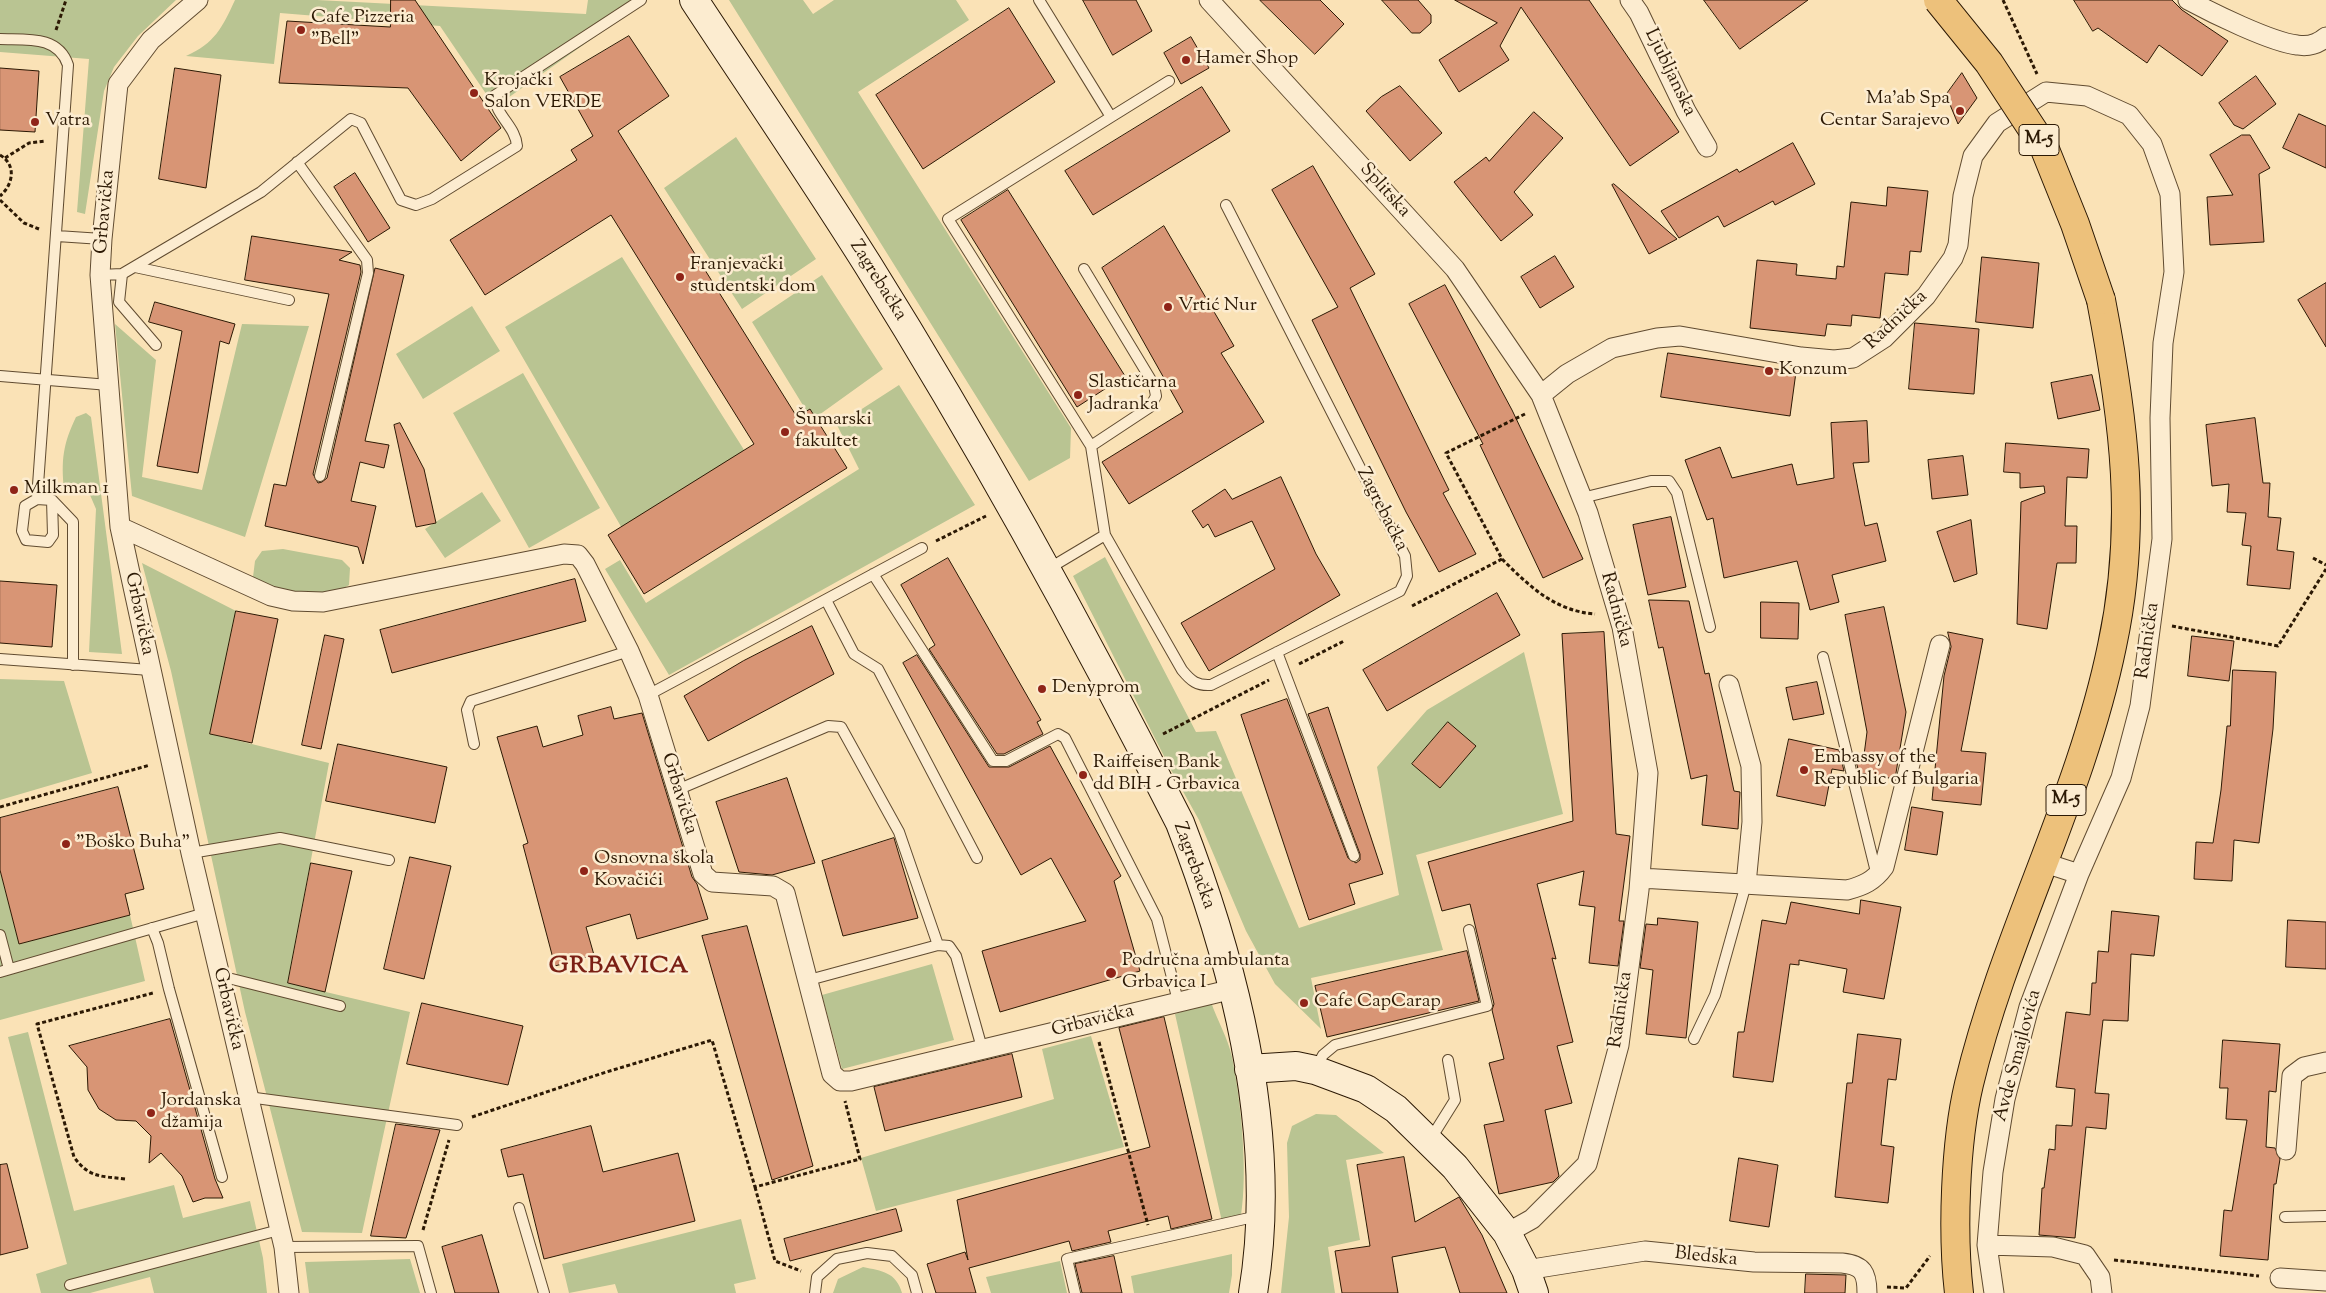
<!DOCTYPE html>
<meta charset="utf-8">
<style>
body{margin:0}
canvas{display:block;background:#fae2b6}
</style>
<canvas width="2326" height="1293"></canvas>
<script>
const ctx = document.querySelector('canvas').getContext('2d');
ctx.lineJoin = 'round';
function fillPath(path, color) { ctx.fillStyle = color; ctx.fill(path, 'evenodd'); }
function strokePath(path, color, width, dash) { ctx.strokeStyle = color; ctx.lineWidth = width; ctx.lineCap = dash ? 'butt' : 'round'; ctx.setLineDash(dash || []); ctx.stroke(path); }
function drawText(font, color, halo, rows, align = 'center') {
  ctx.font = font + ' "Sorts Mill Goudy",serif'; ctx.lineWidth = 5; ctx.setLineDash([]); ctx.textBaseline = 'middle'; ctx.strokeStyle = halo; ctx.fillStyle = color; for (const [text, x, y, turn = 0] of rows) {
    ctx.save(); ctx.translate(x, y); ctx.rotate((+turn || 0) * Math.PI / 180); ctx.textAlign = isNaN(turn) ? turn : align; if (halo) ctx.strokeText(text, 0, 0); ctx.fillText(text, 0, 0); ctx.restore();
  }
}
fillPath(new Path2D(`
 M0,0h176l-38,36 -24,31 -10,24 -19,123 -8,-2 12,-153 -89,-7z
 M235,0h82l269,14 2,-14h48l4,5 -145,102 -55,-81 -160,-13 -6,51 -88,-8c29,-13 36,-28 49,-56z
 M729,0h74l10,14 21,-14h122l13,20 -111,72 213,336 -1,30 -41,23z
 M736,137l80,122 -74,50 -78,-121z
 M622,257l124,196 -123,77 -118,-203z
 M822,275l61,94 -71,51 -60,-98z
 M472,306l28,45 -77,48 -27,-45z
 M115,324l41,36 -14,117 60,13 40,-166 67,2 -64,211 -113,-41z
 M523,373l77,135 -71,40 -76,-135z
 M899,385l76,120 -306,170 -64,-106 15,-9 26,43 213,-134 -22,-44z
 M86,413l5,4 31,237 -33,-2 7,-143 -6,-14 -26,-5c-3,-30 -1,-46 12,-73z
 M482,492l19,29 -56,37 -20,-29z
 M283,549l59,11 8,8 -1,17 -15,9h-22l-47,-8 -12,-9 2,-16 7,-10z
 M1105,557l91,175 20,-1 83,197 100,-33 -22,-128 50,-57 97,-58 39,162 -147,41 27,95 -132,28 10,51 -46,-45 -29,-53 -47,-111 -28,-50 -98,-194z
 M142,563l94,48 -25,123 118,29 -41,220 122,29 -48,221 -60,-1 -57,-220 -74,-341z
 M0,679l64,2 28,92 -92,27z
 M0,871l19,73 111,-29 15,66 -145,39z
 M932,964l22,76 -112,29 -20,-74z
 M1211,1002c6,18 17,36 21,55 9,44 16,114 9,158l-18,11 -48,-212z
 M28,1032l46,179 100,-26 9,33 67,-17 13,57 4,35h-113l-4,-16 -60,16h-49l-5,-19 31,-10 -59,-227z
 M1091,1036l33,111 -248,64 -15,-53 193,-59 -12,-50z
 M1316,1114l20,1 48,38 -38,7 14,80 -32,7 7,46h-54l8,-76 -2,-74 5,-17z
 M741,1219l15,60 -22,5 2,9h-118l-3,-9 -46,9 -7,-29z
 M1232,1254v21l-3,18h-95l-3,-17z
 M410,1259l10,34h-111l-4,-31z
 M1060,1261l7,32h-76l-5,-16z
 M863,1267c19,4 33,5 39,26h-69l5,-14z`), '#b9c492');
const building = new Path2D(`
 M391,0h24l86,128 -40,33 -53,-73 -129,-5 8,-62 103,6z
 M1083,0h53l16,31 -39,24z
 M1260,0h60l24,24 -29,30z
 M1382,0h36l13,15v8l-11,10h-8z
 M1455,0h134l90,132 -49,34 -109,-159 -21,39 9,14 -50,32 -20,-32 58,-37z
 M1704,0h104l-68,49z
 M2074,0h98l10,10 46,31 -26,35 -43,-31 -12,18 -49,-35 -5,3z
 M1009,8l46,74 -132,87 -47,-74z
 M629,36l40,60 -51,35 179,286 13,-8 37,59 -203,126 -36,-59 146,-91 -143,-229 -126,80 -35,-55 127,-80 -6,-10 22,-14 -33,-59z
 M1191,37l18,31 -28,16 -17,-31z
 M0,68l39,3 -4,61 -35,-2z
 M175,68l46,7 -15,113 -47,-9z
 M1962,73l15,25 -19,26 -12,-29z
 M2256,76l20,28 -33,25 -9,-4 -15,-22z
 M1400,86l42,47 -32,28 -44,-50 15,-14z
 M1202,87l28,44 -137,84 -28,-44z
 M1534,112l29,26 -49,54 19,23 -32,26 -47,-59 32,-25 3,4z
 M2299,114l27,12v42l-43,-20z
 M2242,135h8l20,33 -11,6 5,68 -54,3 -3,-48 26,-2 -23,-40z
 M1793,143l22,41 -40,21 -2,-4 -49,26 -6,-11 -39,22 -18,-27 76,-42 2,3z
 M1313,166l62,108 -25,14 99,202 -6,3 33,61 -37,18 -33,-60 -94,-192 26,-13 -66,-117z
 M355,173l35,55 -22,14 -34,-55z
 M1614,184l63,55 -28,15 -37,-69z
 M1888,187l40,4 -7,61 -11,-1 -2,24 -23,-2 -5,45 -28,-3 -1,11 -24,-2 -2,12 -75,-8 7,-68 40,4 -1,11 40,4 1,-13 7,1 7,-65 35,4z
 M1008,190l117,186 -48,31 -116,-187z
 M1164,226l70,120 -13,7 43,69 -135,82 -27,-42 81,-50 -81,-144z
 M252,236l100,16 -13,8 21,5 1,7 -48,202 5,9 4,-1 5,-4 48,-210 29,7 -39,166 24,4 -5,23 -24,-6 -9,39 25,5 -13,58 -5,-17 -93,-21 9,-42 12,2 43,-192 -84,-14z
 M1555,256l19,31 -34,21 -19,-31z
 M1982,257l57,6 -6,65 -57,-6z
 M2326,283v64l-28,-47z
 M1445,285l67,125 71,149 -40,19 -63,-133 3,-1 -74,-140z
 M155,302l80,22 -6,20 -9,-3 -22,132 -41,-7 25,-135 -33,-9z
 M1915,323l64,6 -5,65 -65,-5z
 M1668,353l128,19 -6,44 -129,-19z
 M2092,375l8,35 -42,9 -7,-36z
 M2255,418l8,65h7l-2,34 13,1 -4,32 17,2 -4,37 -43,-4 4,-39 -9,-1 4,-32 -19,-1 2,-28 -17,2 -6,-61z
 M1867,421l2,41 -16,1 12,63 12,-3 9,38 -54,14 7,27 -29,8 -13,-49 -73,17 -11,-60 -6,2 -22,-60 35,-13 12,31 60,-14 5,21 37,-7 -3,-55z
 M400,423l24,46 12,54 -20,4 -22,-102z
 M2006,443l83,6 -2,29 -20,-1 -2,49h12l-1,37h-19l-10,66 -30,-5 4,-122 24,-9 -1,-7 -24,2v-15l-16,-1z
 M1963,456l5,39 -36,4 -4,-39z
 M1281,477l35,77 24,41 -131,76 -28,-48 94,-54 -23,-48 -37,16 -7,-13 -5,4 -11,-17 33,-22 7,10z
 M1671,517l15,70 -38,8 -15,-70z
 M1971,520l6,54 -23,8 -17,-50z
 M948,558l93,162 -4,2 6,12 -39,20h-7l-68,-105 6,-4 -34,-60z
 M575,579l11,42 -194,52 -12,-43z
 M0,581l57,4 -5,62 -52,-4z
 M1497,593l23,42 -133,76 -24,-41z
 M1649,600l40,1 16,73 4,-1 25,118 6,1 -2,37 -36,-4 5,-50 -16,4 -28,-132 -4,1z
 M1761,602l38,1 -1,36 -37,-1z
 M1884,607l22,105 -11,67 -36,-6 -5,-20 10,2 3,-23 -22,-117z
 M236,611l42,8 -26,124 -42,-9z
 M812,626l22,48 -126,67 -24,-45 59,-35z
 M1604,632l12,202 14,2 -11,85h5l-6,45 -29,-3 6,-56 -16,-2 5,-34 -47,13 19,75 -4,-1 21,84 -16,4 15,57 -27,7 14,66 -6,6 -54,12 -15,-69 20,-4 -15,-58 15,-4 -12,-49 2,-6 -24,-100 -28,7 -14,-49 145,-41 -11,-187z
 M1948,632l35,7 -22,112 25,2 -5,52 -49,-5 12,-124 7,-29z
 M325,635l19,4 -23,110 -19,-4z
 M2192,636l42,5 -5,40 -41,-5z
 M917,655l72,112h20l41,-21 71,130 -7,5 26,90 -140,41 -18,-61 104,-30 -35,-63 -30,17 -118,-212z
 M2233,670l43,2 -3,57 -14,114 -25,-3 -2,41 -38,-2 2,-37 17,1 8,-53 6,-64h3z
 M1817,682l7,32 -31,6 -7,-32z
 M1287,699l61,159 8,5 4,-3v-6l-52,-140 20,-7 55,167 -34,10 6,20 -46,16 -68,-205z
 M611,707l3,12 28,-6 50,164 5,7 11,35 -71,20 -7,-25 -44,13 8,28 -39,11 -32,-121 5,-2 -31,-106 40,-11 6,21 40,-12 -5,-19z
 M1448,722l28,24 -36,42 -28,-24z
 M1789,739l50,11 5,21 -12,-2 -7,37 -48,-10z
 M338,744l109,23 -12,56 -109,-22z
 M787,778l28,85 -43,12 -33,-3 -23,-70z
 M118,787l26,102 -19,5 5,21 -111,29 -19,-74v-52z
 M1912,807l31,5 -6,43 -32,-5z
 M894,838l24,80 -75,18 -21,-75z
 M410,857l41,9 -27,113 -40,-10z
 M311,863l41,8 -27,121 -37,-9z
 M1861,900l40,7 -17,92 -41,-7 4,-23 -48,-9v5l-9,-1 -17,118 -40,-5 5,-45h6l18,-112 24,4 5,-22 68,12z
 M2112,911l47,5 -5,40 -23,-2 -3,67 -25,-1 -8,73 14,1 -3,35 -20,-2 -11,111 -36,-3 3,-47h2l5,-39 6,1 1,-25 16,1 3,-37 -19,-2 10,-75 24,3 2,-32h4l2,-32 10,1z
 M1658,918l40,4 -12,116 -40,-4 7,-64 -13,-2 6,-44 11,1z
 M2288,920l38,2v47l-40,-2z
 M747,926l66,240 -41,14 -70,-244z
 M1467,951l12,50 -152,36 -12,-51z
 M422,1003l101,23 -15,59 -101,-21z
 M1164,1017l48,202 -41,10 -3,-13 -60,15 3,11 -39,9 -3,-10 -100,27 7,25h-40l-9,-29 38,-12 3,8 -11,-60 193,-53 -31,-119z
 M170,1019l45,160 8,19h-18l-12,4 -11,-26 -21,-23 -12,10 2,-27 -15,-15 -20,-1 -17,-11 -11,-19 -1,-23 -18,-21z
 M1858,1034l43,5 -5,41 -8,-1 -7,66 13,2 -6,56 -53,-6 12,-114h5z
 M2223,1040l57,4 -4,48 -7,-1 -3,56 9,1 5,11 -4,25h-2l-6,76 -48,-4 4,-46 8,1 15,-91 -21,-1 2,-31h-8z
 M1012,1054l10,43 -137,34 -11,-44z
 M396,1124l44,6 -34,108 -35,-2z
 M591,1126l12,46 75,-19 17,68 -151,38 -21,-85 -15,3 -7,-27z
 M1404,1157l11,65 44,-25 23,38 25,58h-47l-15,-46 -53,10 6,36h-56l-7,-42 35,-5 -13,-81z
 M1739,1158l39,7 -9,62 -39,-6z
 M7,1164l21,84 -28,7v-90z
 M896,1209l6,22 -112,30 -6,-22z
 M482,1235l17,58h-44l-13,-46z
 M1114,1256l8,37h-40l-7,-29z
 M1806,1274l40,1 -1,18h-40z`);
fillPath(building, '#d89575');
strokePath(building, '#2c1904', 1);
const service = new Path2D(`
 M1039,0l72,117 -163,102 143,227 14,89 77,135c9,11 15,16 29,15l189,-94 7,-15 -2,-20 -179,-351
 M0,39c26,1 58,-4 68,26l-31,434 15,1 21,22v143
 M1111,117l58,-36
 M297,162l70,98 1,13 -48,203
 M57,236l45,3
 M135,267l154,33
 M1084,269l70,116 2,11 -6,11 -59,39
 M122,274l-3,28 37,43
 M100,275l22,-1 139,-82 90,-73 10,4 40,77 15,5 16,-6 85,-53c-1,-19 -21,-30 -23,-50l147,-96
 M0,376l109,9
 M1582,498l69,-17h18l8,12 33,134
 M37,499l-12,7 -3,25 4,9 22,2 5,-7 -1,-35
 M1048,569l57,-34
 M873,574l120,187h13l52,-27 7,4 92,181 21,82
 M826,600l28,54 24,15 99,189
 M1277,652l77,204
 M1823,657l54,219
 M0,659l150,11
 M648,695l274,-147
 M474,744l-7,-34 4,-9 158,-50
 M677,790l151,-64 13,1 58,105 39,113
 M191,853l89,-15 109,22
 M152,928l6,15 11,46 53,188
 M0,935l9,34
 M0,972l205,-59
 M220,976l120,30
 M809,980l129,-35 11,1 7,10 26,92
 M1694,1039l21,-44 31,-111
 M1315,1070l8,-15 12,-10 152,-39 -18,-76
 M248,1097l209,28
 M1430,1140l25,-40 -7,-40
 M519,1208l25,85
 M2285,1217l41,-1
 M284,1247l134,-1 13,47
 M70,1285l209,-55
 M815,1293l2,-16 20,-18 30,-6 25,3 20,19 5,18
 M1075,1293l-8,-34 191,-43`);
const minor = new Path2D(`
 M198,0l-47,40 -33,44 -16,155 -2,36 20,252 71,326 93,394 5,46
 M1209,0l246,269 86,126 47,118 34,114 26,146 -9,117 -20,155 -32,119 -55,55 -25,14
 M1630,0l9,13 47,98 21,36
 M2188,0c24,13 83,42 109,45 11,2 21,-1 29,-8
 M1541,395l26,-21 45,-26 45,-10 23,-2 121,21 33,3 19,-2 31,-20 42,-42 27,-38 5,-13 5,-49 10,-40 24,-33 49,-31 41,4 42,19 23,29 18,50 4,78 -11,71 -3,75 2,121 -22,167 -19,72 -42,96 -34,-11
 M120,527l151,69 22,5 30,1 241,-48 14,1 7,9 44,87 19,44 55,179 9,8 61,4 12,7 47,181 8,7h11l382,-92
 M1729,685l22,81 1,56 -6,62
 M1640,878l207,12c16,-4 27,-9 37,-23l56,-222
 M2286,1150l6,-74 12,-9 22,-5
 M1987,1245l66,2 32,8 15,22 2,16
 M1526,1270l119,-19 109,11 88,1c21,2 25,10 25,30
 M2280,1278l46,3
 M1994,1293l-7,-48 6,-73 12,-73 24,-92 50,-133`);
const secondary = new Path2D(`
 M694,0c58,88 118,176 174,265 113,181 216,368 312,558 56,145 99,315 73,470
 M1249,1069l47,-3 19,4 51,19 30,20 59,58 52,66 19,37 8,23`);
const primary = new Path2D(`
 M1959,1293c-7,-60 -4,-150 10,-209 36,-150 112,-287 143,-438 26,-121 12,-226 -11,-346`);
strokePath(service, '#604b30', 12);
strokePath(minor, '#604b30', 21);
strokePath(secondary, '#2c1904', 30);
strokePath(primary, '#2c1904', 30);
strokePath(new Path2D(`
 M2003,0l34,74
 M56,30l10,-30
 M0,155c17,10 13,30 0,41
 M5,158l24,-15 17,-2
 M0,200l24,23 15,6
 M936,541l50,-25
 M2313,558l13,7
 M1502,559c28,28 53,52 93,55
 M1412,606l90,-47 -56,-106 81,-40
 M2172,626l106,20 48,-77
 M1299,664l45,-23
 M1163,734l106,-54
 M0,807l150,-42
 M1099,1042l49,183
 M472,1117l128,-43 112,-34 43,147 105,-28 -15,-58
 M125,1179c-24,-3 -36,-1 -51,-22l-37,-133 116,-31
 M755,1187l20,74 26,10
 M423,1230l26,-90
 M2114,1260l145,16
 M1887,1287l19,1 24,-32`), '#2c1904', 3, [4, 2.5]);
strokePath(service, '#fcecd0', 10);
strokePath(minor, '#fcecd0', 19);
strokePath(secondary, '#fcecd0', 28);
strokePath(primary, '#edc17b', 28);
const primaryBridge = new Path2D(`
 M1938,0l51,63 55,84 31,77 26,76`);
strokePath(primaryBridge, '#2c1904', 30, []);
strokePath(primaryBridge, '#edc17b', 28);
for (const [x, y, r, color] of [
 [301,30,5,"#8f2418"],
 [1186,60,5,"#8f2418"],
 [474,93,5,"#8f2418"],
 [1960,111,5,"#8f2418"],
 [35,122,5,"#8f2418"],
 [680,277,5,"#8f2418"],
 [1168,307,5,"#8f2418"],
 [1769,371,5,"#8f2418"],
 [1078,395,5,"#8f2418"],
 [785,432,5,"#8f2418"],
 [14,490,5,"#8f2418"],
 [1042,689,5,"#8f2418"],
 [1804,770,5,"#8f2418"],
 [1083,775,5,"#8f2418"],
 [66,844,5,"#8f2418"],
 [584,871,5,"#8f2418"],
 [1111,973,6,"#8f2418"],
 [1304,1003,5,"#8f2418"],
 [151,1113,5,"#8f2418"]
]) { const dot = new Path2D(); dot.arc(x, y, r, 0, 2 * Math.PI); ctx.fillStyle = color; ctx.fill(dot); strokePath(dot, '#fcecd0', 2); }
for (const [x, y, w] of [
 [2039,140,40],
 [2066,800,40]
]) { const box = new Path2D(); box.roundRect(x - w / 2, y - 15.5, w, 31, 4); ctx.fillStyle = '#fcecd0'; ctx.fill(box); strokePath(box, '#2c1904', 1); }
drawText('bold 18px', '#2c1904', null, [
 ["M-5",2039,140],
 ["M-5",2066,800]
]);
drawText('19px', '#2c1904', '#fcecd0', [
 ["Cafe Pizzeria",311,19],
 ["\"Bell\"",311,41],
 ["Hamer Shop",1196,60],
 ["Krojački",484,82],
 ["Salon VERDE",484,104],
 ["Ma'ab Spa",1950,100,"right"],
 ["Centar Sarajevo",1950,122,"right"],
 ["Vatra",45,122],
 ["Franjevački",690,266],
 ["studentski dom",690,288],
 ["Vrtić Nur",1178,307],
 ["Konzum",1779,371],
 ["Slastičarna",1088,384],
 ["Jadranka",1088,406],
 ["Šumarski",795,421],
 ["fakultet",795,443],
 ["Milkman 1",24,490],
 ["Denyprom",1052,689],
 ["Embassy of the",1814,759],
 ["Republic of Bulgaria",1814,781],
 ["Raiffeisen Bank",1093,764],
 ["dd BIH - Grbavica",1093,786],
 ["\"Boško Buha\"",76,844],
 ["Osnovna škola",594,860],
 ["Kovačići",594,882],
 ["Područna ambulanta",1122,962],
 ["Grbavica I",1122,984],
 ["Cafe CapCarap",1314,1003],
 ["Jordanska",161,1102],
 ["džamija",161,1124]
], 'left');
drawText('19px', '#2c1904', '#fcecd0', [
 ["Ljubljanska",1669,73,64],
 ["Splitska",1384,191,48],
 ["Grbavička",106,212,-85],
 ["Zagrebačka",877,281,58],
 ["Radnička",1897,321,-43],
 ["Zagrebačka",1381,510,63],
 ["Radnička",1615,610,75],
 ["Grbavička",138,614,78],
 ["Radnička",2149,641,-82],
 ["Grbavička",678,794,73],
 ["Zagrebačka",1193,866,70],
 ["Grbavička",227,1009,77],
 ["Radnička",1622,1010,-82],
 ["Grbavička",1093,1022,-14],
 ["Avde Smajlovića",2019,1056,-75],
 ["Bledska",1706,1258,6]
]);
ctx.letterSpacing = '1px';
drawText('bold 24px', '#7a1f14', '#fcecd0', [
 ["GRBAVICA",619,968]
]);
ctx.letterSpacing = '0px';
</script>
